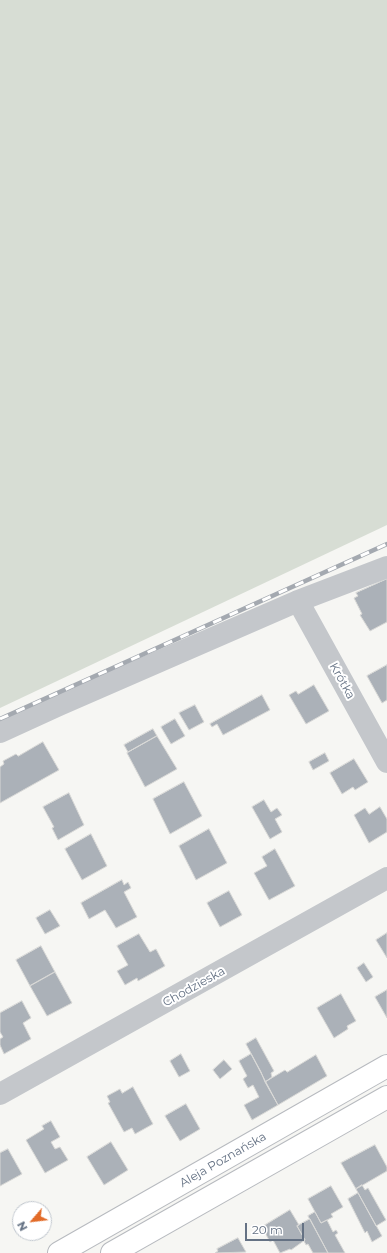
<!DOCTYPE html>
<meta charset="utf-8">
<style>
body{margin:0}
#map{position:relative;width:387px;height:1253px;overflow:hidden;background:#f6f6f3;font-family:Montserrat,sans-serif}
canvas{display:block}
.north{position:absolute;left:12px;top:1201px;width:40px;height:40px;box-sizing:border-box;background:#fff;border:1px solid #c1c7ce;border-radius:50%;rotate:242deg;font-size:11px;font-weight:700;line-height:16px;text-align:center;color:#657284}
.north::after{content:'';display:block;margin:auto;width:14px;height:18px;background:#e26b28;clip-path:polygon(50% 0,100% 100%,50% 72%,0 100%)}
.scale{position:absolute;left:245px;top:1223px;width:59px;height:18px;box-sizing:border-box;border:2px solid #657284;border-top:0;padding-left:5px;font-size:12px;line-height:14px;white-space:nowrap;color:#657284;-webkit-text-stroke:3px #fff;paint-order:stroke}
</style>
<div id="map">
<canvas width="387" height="1253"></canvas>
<div class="north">N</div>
<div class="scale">20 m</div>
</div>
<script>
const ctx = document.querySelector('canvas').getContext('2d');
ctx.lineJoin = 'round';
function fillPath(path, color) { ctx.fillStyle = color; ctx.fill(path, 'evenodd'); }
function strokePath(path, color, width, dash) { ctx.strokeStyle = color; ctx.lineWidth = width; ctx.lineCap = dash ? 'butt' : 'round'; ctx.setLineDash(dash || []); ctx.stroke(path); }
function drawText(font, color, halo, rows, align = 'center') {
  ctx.font = font + ' Montserrat,sans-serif'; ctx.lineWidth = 4; ctx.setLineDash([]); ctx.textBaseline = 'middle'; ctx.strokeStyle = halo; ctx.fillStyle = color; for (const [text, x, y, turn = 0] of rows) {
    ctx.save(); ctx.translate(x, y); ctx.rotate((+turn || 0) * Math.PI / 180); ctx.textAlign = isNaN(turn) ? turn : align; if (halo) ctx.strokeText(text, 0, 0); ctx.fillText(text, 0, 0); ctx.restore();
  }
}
fillPath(new Path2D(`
 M0,0h387v525l-387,183z`), '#d7ddd4');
const building = new Path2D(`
 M387,579v43l-17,9 -10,-16 2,-1 -8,-16 4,-2 -2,-3z
 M387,665v35l-5,3 -15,-27z
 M314,685l15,26 -23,13 -17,-29 7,-4 2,3z
 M262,695l8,15 -47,25 -6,-11 -5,3 -2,-3z
 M195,705l9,17 -15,8 -10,-17z
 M175,719l10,17 -14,8 -10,-17z
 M153,729l4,7 -29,16 -4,-7z
 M157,736l20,33 -32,18 -18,-34z
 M43,742l16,28 -59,33v-36l4,-3 -1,-3 13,-7 2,2z
 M325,753l4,8 -16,9 -4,-8z
 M354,759l14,23 -13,8 -2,-3 -11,7 -12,-21z
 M184,782l18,34 -32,18 -17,-35z
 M69,793l15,32 -26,15 -6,-12 2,-1 -11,-20z
 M264,800l7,12 6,-4 5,7 -7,4 7,13 -12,7 -18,-32z
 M380,807l7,12v13l-18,11 -15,-28 11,-7 4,6z
 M209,829l18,34 -31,17 -17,-34z
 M91,834l16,32 -25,14 -17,-31z
 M275,849l20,37 -26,14 -15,-27 13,-7 -5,-9z
 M122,880l2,5 4,-3 3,6 -7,4 13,25 -21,11 -11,-18 -16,9 -8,-16z
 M229,891l13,24 -22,12 -13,-24z
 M50,910l10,16 -15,8 -9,-16z
 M387,933v25l-11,-18z
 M139,934l11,18 6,-3 9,17 -27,15 -1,-3 -12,7 -8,-14 11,-6 -11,-19z
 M41,946l14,26 -25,14 -14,-26z
 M364,963l9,14 -7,5 -9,-14z
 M55,972l17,31 -25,13 -17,-30z
 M387,990v28l-12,-21z
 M341,994l15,27 -9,5 1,3 -14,9 -17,-30z
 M22,1001l9,17 -8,5 8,16 -27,15 -4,-9v-6l3,-2 -3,-5v-19z
 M256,1038l18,33 -3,2 1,4 -7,5 -4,-10 -15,-28z
 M181,1054l9,17 -11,6 -9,-16z
 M251,1054l27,51 -26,15 -8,-15 15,-8 -6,-12 -5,3 -5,-9 4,-3 -8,-15z
 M316,1055l11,21 -49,29 -13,-23 20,-12 2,2z
 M224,1060l8,9 -12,10 -7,-9z
 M133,1087l20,37 -18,10 -3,-6 -8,4 -16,-29 2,-1 -3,-6 13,-7 2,4z
 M186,1104l14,25 -20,12 -15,-25z
 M51,1121l9,16 -9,5 4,7 5,-2 8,13 -23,13 -19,-33 18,-11 -2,-3z
 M111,1142l17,28 -24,15 -17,-28z
 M375,1145l12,22v4l-31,18 -15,-26z
 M8,1149l14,25 -22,12v-33z
 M362,1185l3,5 3,-2 18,32 -10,6 -20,-37z
 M331,1186l12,21 -12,7 2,3 -12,6 -13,-24z
 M358,1193l24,43 -10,6 -5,-11 -2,2 -17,-34z
 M290,1210l9,15 -2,1 8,14 -14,10 -1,-1 -10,4 -7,-13 -3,2 -8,-15z
 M315,1212l6,11 6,-3 6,12 3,-2 2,3 -3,2 10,18h-17l-20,-37z
 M310,1219l18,34h-15l-5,-9 -2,1 -2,-4 1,-1 -8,-14z
 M238,1238l8,14 -31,1 3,-2 -1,-2z`);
fillPath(building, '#abb1b8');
strokePath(building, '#d8d8d6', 1);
const major = new Path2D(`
 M59,1253l328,-187
 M112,1253l275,-156`);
strokePath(major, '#b7babf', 24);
strokePath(new Path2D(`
 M298,601l89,161
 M0,732l59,-27 239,-104 89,-34
 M0,1094l387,-216`), '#c4c7cb', 22);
strokePath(major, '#fff', 22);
const rail = new Path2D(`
 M0,719l387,-175`);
strokePath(rail, '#a4a9b0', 4.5);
strokePath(rail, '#fff', 3, [9]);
drawText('12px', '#657284', '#fff', [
 ["Krótka",342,681,61],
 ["Chodzieska",194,987,-29],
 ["Aleja Poznańska",223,1160,-30]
]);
</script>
